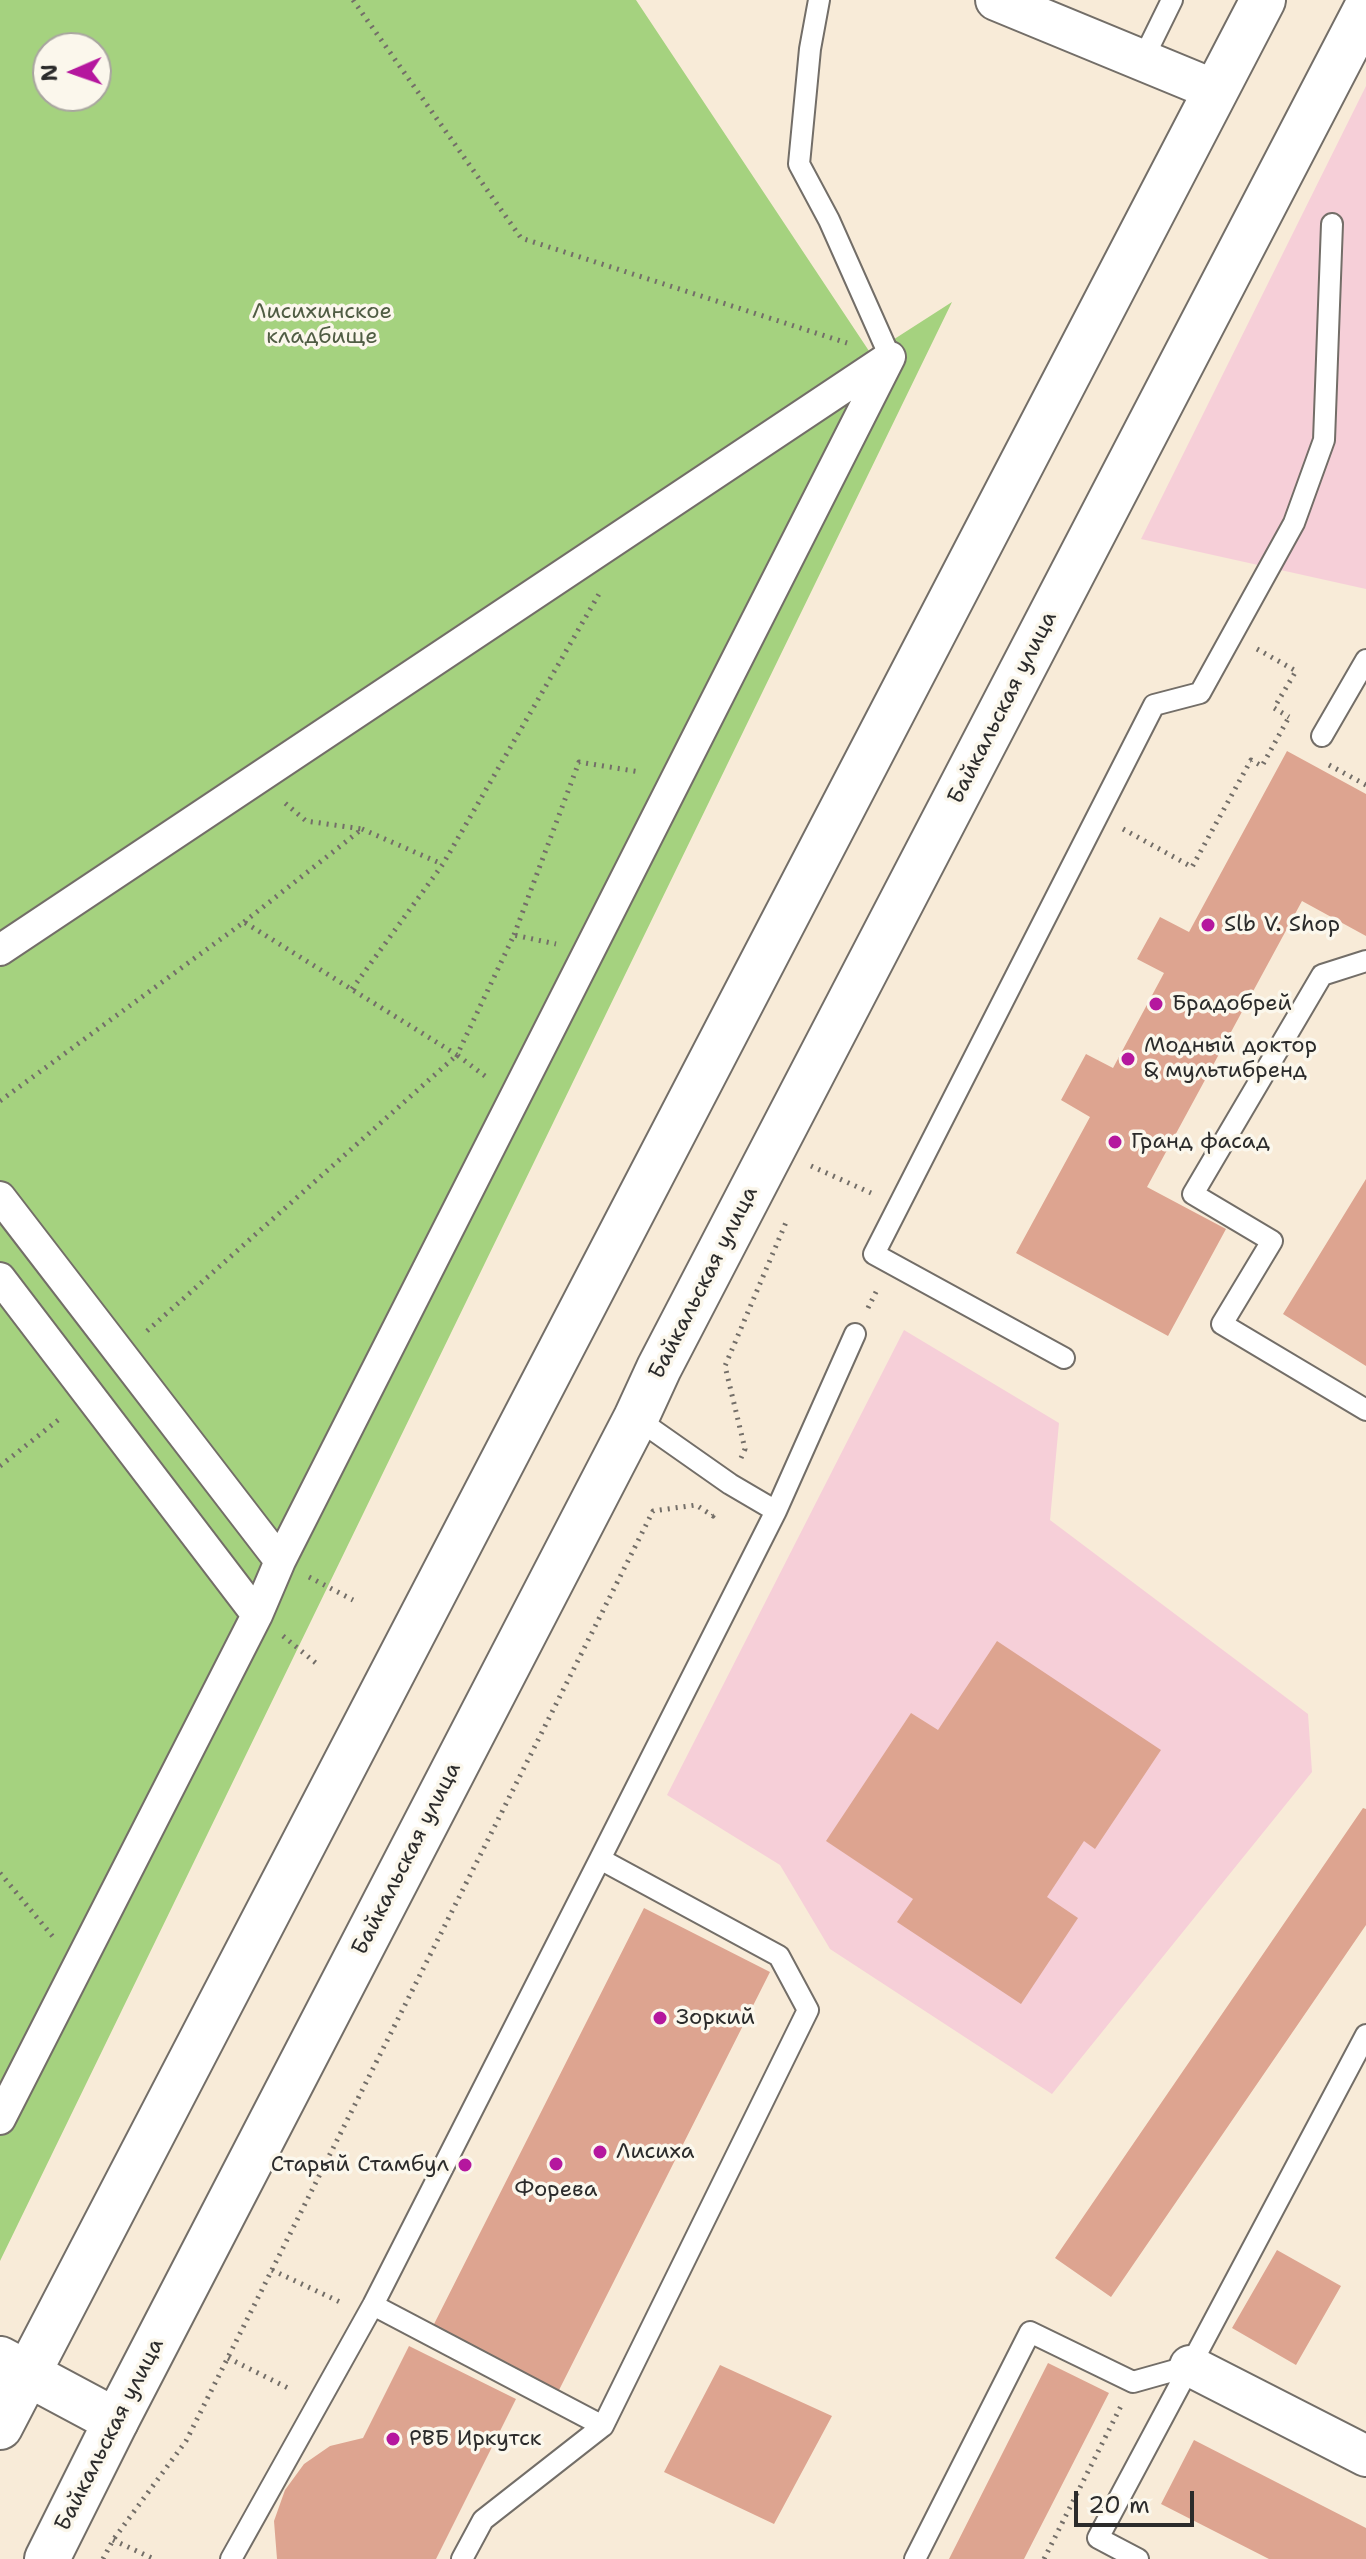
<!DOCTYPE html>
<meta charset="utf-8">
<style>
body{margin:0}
#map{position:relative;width:1366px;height:2559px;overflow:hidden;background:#f8ebd8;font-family:"Shantell Sans",sans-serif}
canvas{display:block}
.north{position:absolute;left:32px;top:32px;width:80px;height:80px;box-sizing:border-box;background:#fbf7ec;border:2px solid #a8a59f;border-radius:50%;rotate:268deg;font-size:22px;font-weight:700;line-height:32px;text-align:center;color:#2b2b2b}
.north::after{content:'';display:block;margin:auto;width:28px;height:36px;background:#b5179e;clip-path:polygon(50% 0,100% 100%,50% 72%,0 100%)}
.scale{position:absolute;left:1074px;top:2491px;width:120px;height:36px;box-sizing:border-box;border:4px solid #2b2b2b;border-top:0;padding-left:10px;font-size:24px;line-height:28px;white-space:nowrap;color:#2b2b2b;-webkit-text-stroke:6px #fbf7ec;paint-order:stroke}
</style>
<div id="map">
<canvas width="1366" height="2559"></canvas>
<div class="north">N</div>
<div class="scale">20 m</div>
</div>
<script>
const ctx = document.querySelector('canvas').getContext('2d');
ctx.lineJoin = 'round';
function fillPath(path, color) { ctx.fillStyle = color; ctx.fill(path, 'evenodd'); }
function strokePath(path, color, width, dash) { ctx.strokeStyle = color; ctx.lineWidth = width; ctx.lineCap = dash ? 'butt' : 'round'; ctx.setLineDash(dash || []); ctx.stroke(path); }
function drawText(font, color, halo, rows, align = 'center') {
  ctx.font = font + ' "Shantell Sans",sans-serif'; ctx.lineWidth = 7; ctx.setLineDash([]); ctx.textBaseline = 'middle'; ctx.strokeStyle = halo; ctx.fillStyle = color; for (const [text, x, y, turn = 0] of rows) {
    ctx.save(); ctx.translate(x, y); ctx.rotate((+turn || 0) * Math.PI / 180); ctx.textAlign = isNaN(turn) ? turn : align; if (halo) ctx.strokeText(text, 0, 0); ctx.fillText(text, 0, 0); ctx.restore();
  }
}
fillPath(new Path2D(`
 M1366,86v503l-225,-50z
 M904,1330l155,93 -9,97 258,194 4,58 -260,322 -222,-145 -50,-84 -113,-70z`), '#f6cfd8');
fillPath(new Path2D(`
 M0,0h636l235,354 81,-52 -952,1959zM48,48h48v48h-48z`), '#a5d27f');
fillPath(new Path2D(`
 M1287,751l79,43v142l-64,-35 -155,286 79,42 -58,107 -152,-83 74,-136 -29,-17 25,-46 27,14 51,-95 -27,-14 23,-42 29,15z
 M1366,1179v187l-83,-52z
 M997,1641l164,109 -66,99 -11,-8 -37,56 31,21 -57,86 -124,-82 16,-23 -87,-58 85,-128 27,17z
 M1363,1808l3,1v116l-255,372 -56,-39z
 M644,1908l126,64 -214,424 -126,-64z
 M1277,2250l64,36 -45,79 -64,-37z
 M409,2346l107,53 -80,160h-159l-3,-38 11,-31 19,-26 26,-18 33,-8z
 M1048,2363l61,30 -85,166h-75z
 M720,2365l112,51 -58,108 -110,-52z
 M1194,2440l172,88v31h-97l-108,-55z`), '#dda490');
const service = new Path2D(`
 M819,0l-9,49 -11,115 30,56 61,137
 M1143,59l29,-59
 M1322,736l44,-76
 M1366,961l-44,14 -129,219 79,47 -50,83 144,86
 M1064,1358l-190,-104 280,-549 46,-12 94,-170 30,-83 8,-216
 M636,1418l94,66 46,27
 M373,2305l230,121
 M231,2559l142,-254 227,-446 176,-348 79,-177
 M462,2559l21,-39 120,-94 205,-416 -29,-54 -179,-97
 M915,2559l115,-227 103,50 57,-16 176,-331
 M1138,2559l-40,-21 92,-172`);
const pedestrian = new Path2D(`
 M0,950l888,-592
 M0,1197l280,364
 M0,1278l257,337
 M0,2119l257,-504 23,-54 610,-1204`);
const minor = new Path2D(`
 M996,0l221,91
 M1190,2366l176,90`);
const secondary = new Path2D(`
 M0,2359l116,62`);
const primary = new Path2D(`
 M0,2427l1263,-2427
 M47,2559l69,-138 520,-1003 23,-50 707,-1359`);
strokePath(service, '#736e68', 24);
strokePath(pedestrian, '#736e68', 34);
strokePath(minor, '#736e68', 44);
strokePath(secondary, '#736e68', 48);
strokePath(primary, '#736e68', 48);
strokePath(new Path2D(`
 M353,0l168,238 326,105
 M1257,649l39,22 -22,37 15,9
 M1329,765l37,20
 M362,829l80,35
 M1123,829l69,38 59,-107 11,6 27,-49
 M244,922l118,-93 -56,-8 -21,-18
 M514,935l65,-173 61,10
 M352,989l91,-125 156,-270
 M0,1101l244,-179 213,133 57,-120 42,9
 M811,1166l60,27
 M868,1308l10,-20
 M147,1331l310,-276 28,21
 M741,1458l4,-9 -20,-83 62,-146
 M0,1466l62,-49
 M309,1577l44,23
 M283,1636l34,28
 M0,1873l54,65
 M272,2270l68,32
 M228,2358l64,32
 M113,2540l41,19
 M103,2559l10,-19 73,-99 467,-930 43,-6 17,11 3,-6
 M1044,2559l77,-153`), '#736e68', 5, [2, 6]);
strokePath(service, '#fff', 20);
strokePath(pedestrian, '#fff', 30);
strokePath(minor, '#fff', 40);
strokePath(secondary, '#fff', 44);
strokePath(primary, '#fff', 44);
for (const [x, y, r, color] of [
 [1208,925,8,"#b5179e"],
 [1156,1004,8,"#b5179e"],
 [1128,1059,8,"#b5179e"],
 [1115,1142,8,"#b5179e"],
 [660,2018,8,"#b5179e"],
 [600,2152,8,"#b5179e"],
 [556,2164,8,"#b5179e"],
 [465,2165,8,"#b5179e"],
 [393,2439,8,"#b5179e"]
]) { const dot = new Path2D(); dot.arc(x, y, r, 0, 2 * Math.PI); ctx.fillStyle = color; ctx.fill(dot); strokePath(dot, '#fbf7ec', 3); }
drawText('22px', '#505d44', '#fbf7ec', [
 ["Лисихинское",322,312],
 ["кладбище",322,337]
]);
drawText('22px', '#2b2b2b', '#fbf7ec', [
 ["Байкальская улица",1003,708,-63],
 ["Байкальская улица",704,1283,-63],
 ["Байкальская улица",407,1859,-63],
 ["Байкальская улица",110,2435,-63]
]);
drawText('22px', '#2b2b2b', '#fbf7ec', [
 ["Slb V. Shop",1224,925],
 ["Брадобрей",1172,1004],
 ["Модный доктор",1144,1046],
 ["& мультибренд",1144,1071],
 ["Гранд фасад",1131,1142],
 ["Зоркий",676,2018],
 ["Лисиха",616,2152],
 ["Старый Стамбул",449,2165,"right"],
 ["Форева",556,2190,"center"],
 ["РВБ Иркутск",409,2439]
], 'left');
</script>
